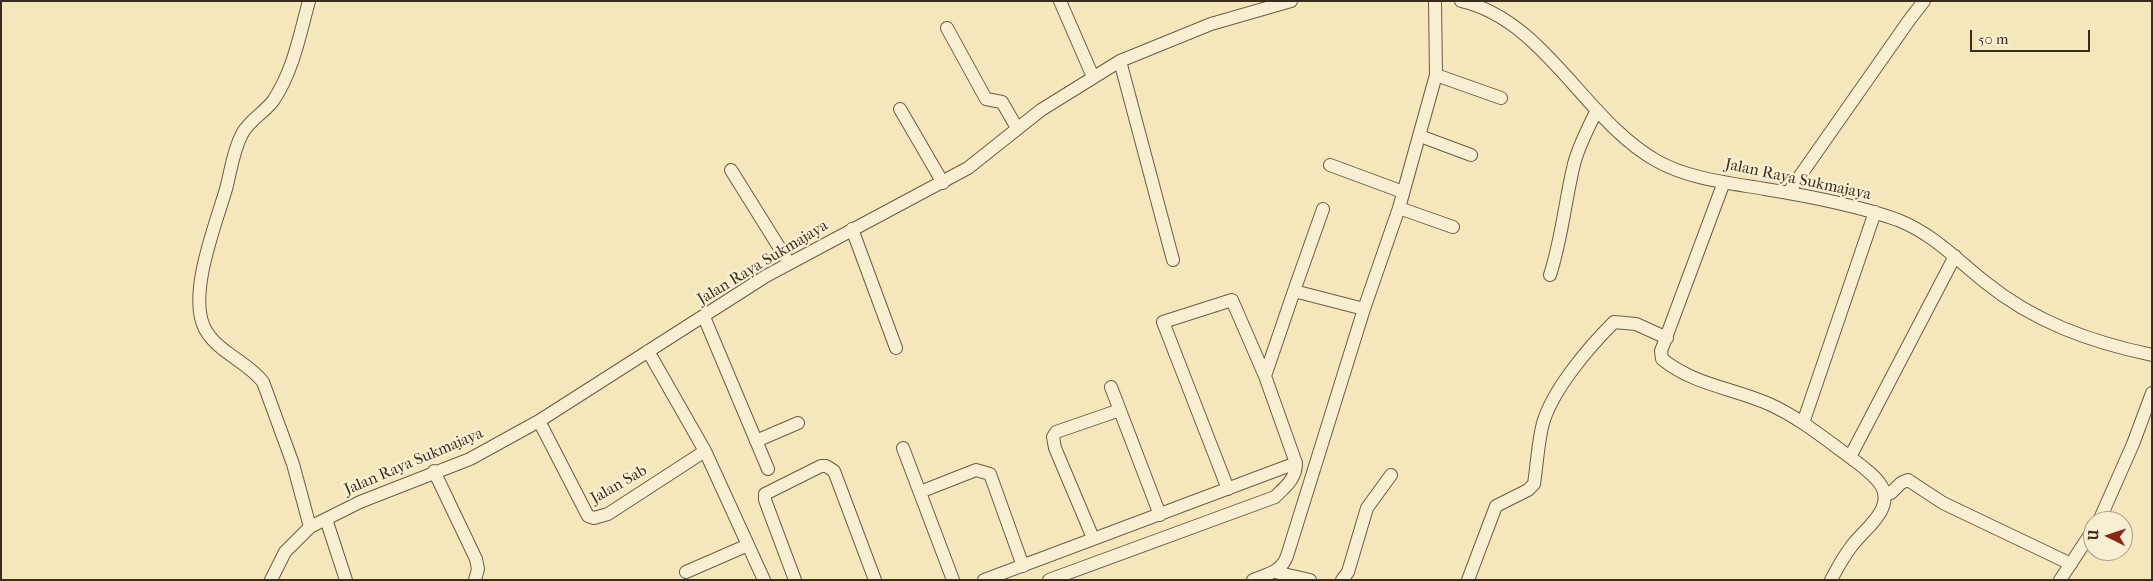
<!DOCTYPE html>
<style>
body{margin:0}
#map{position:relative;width:2153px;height:581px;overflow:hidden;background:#f5e7bb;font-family:"IM FELL French Canon",serif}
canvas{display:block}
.frame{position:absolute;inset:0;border:2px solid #3b2d1e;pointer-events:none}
.north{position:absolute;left:2083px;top:511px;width:50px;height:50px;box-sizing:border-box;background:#f8efd3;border:1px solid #aca18b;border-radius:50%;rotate:274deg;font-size:14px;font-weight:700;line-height:20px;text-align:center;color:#3b2d1e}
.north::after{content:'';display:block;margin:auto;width:18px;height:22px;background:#8f2418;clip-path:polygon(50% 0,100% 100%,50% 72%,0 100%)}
.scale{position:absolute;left:1970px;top:30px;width:120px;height:22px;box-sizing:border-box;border:2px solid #3b2d1e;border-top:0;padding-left:6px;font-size:15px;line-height:18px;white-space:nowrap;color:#3b2d1e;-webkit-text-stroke:4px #f8efd3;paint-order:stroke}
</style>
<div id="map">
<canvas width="2153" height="581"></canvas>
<div class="frame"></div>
<div class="north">U</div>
<div class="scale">50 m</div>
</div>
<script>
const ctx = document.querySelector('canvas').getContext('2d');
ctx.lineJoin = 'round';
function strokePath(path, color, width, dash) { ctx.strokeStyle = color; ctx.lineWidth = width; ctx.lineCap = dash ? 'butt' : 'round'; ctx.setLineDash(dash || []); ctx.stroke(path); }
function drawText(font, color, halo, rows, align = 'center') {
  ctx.font = font + ' "IM FELL French Canon",serif'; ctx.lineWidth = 4.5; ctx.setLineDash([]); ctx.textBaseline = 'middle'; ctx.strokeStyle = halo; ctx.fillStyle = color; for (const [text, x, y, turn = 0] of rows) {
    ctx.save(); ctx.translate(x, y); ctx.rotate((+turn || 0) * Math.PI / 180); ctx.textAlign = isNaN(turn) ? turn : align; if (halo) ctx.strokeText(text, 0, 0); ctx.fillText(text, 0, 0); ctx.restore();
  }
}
const street = new Path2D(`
 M309,1c-9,33 -16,71 -36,100 -9,12 -24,19 -31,33 -9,17 -11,36 -16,55 -10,35 -39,106 -21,140 13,24 42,32 58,53l30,82 17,63
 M1060,1l33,76
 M1461,1c84,19 124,120 196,160 32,18 73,22 108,28 44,7 91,16 133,31 35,14 58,39 87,62 49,40 106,60 167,73
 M947,28l39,71 16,3 15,26
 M1120,61l53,199
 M1436,75l65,23
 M900,109l43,74
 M1420,136l51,19
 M1330,165l73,27
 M731,170l58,93
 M1724,182l-63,169 1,8c32,26 71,29 107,45 29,13 55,34 81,53l105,-201
 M1788,193l122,-174 14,-18
 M1399,208l54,19
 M852,229l44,119
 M1550,275c12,-37 15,-74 24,-111 5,-19 14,-36 23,-54
 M1294,291l29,-82
 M704,317l64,152
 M648,351l57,100 59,129
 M1265,376l29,-85 70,18
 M1111,387l49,128
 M539,421l49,95 6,2 14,-4 97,-63
 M1803,423l72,-211
 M756,441l42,-18
 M903,448l50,132
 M434,471l42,88 2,10 -3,11
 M1884,491l7,2 10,-10 7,-3 35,23 128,61
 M920,492l56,-22 14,4 33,92
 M326,519l20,61
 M2099,521l34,-77 19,-51
 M1093,538l-38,-90 -2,-11 3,-5 64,-22
 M686,572l62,-27
 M1275,572l35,8
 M271,580l14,-28 25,-25 50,-25 110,-43 69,-38 227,-145 202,-108 73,-58 79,-49 91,-37 80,-23
 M795,580l-30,-80v-6l56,-28h5l8,5 41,109
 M984,580l312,-117
 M1049,580l226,-83c11,-11 21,-18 21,-34l-31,-87 -33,-76 -69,22 65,167
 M1253,580c15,-6 28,-8 34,-24l77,-247 35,-101 37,-133 -1,-74
 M1342,580l6,-8 19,-64 24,-33
 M1468,580l28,-74 32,-16 6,-6c3,-20 4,-42 9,-61 10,-34 46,-76 71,-101l22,2 31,14
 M1831,580c6,-11 12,-23 20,-33 11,-16 41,-35 32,-58 -5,-12 -23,-24 -33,-32
 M2060,580l33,-50`);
strokePath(street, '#6a5c45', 14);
strokePath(street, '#f8efd3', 12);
drawText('16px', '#3b2d1e', '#f8efd3', [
 ["Jalan Raya Sukmajaya",1798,180,12],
 ["Jalan Raya Sukmajaya",763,263,-31],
 ["Jalan Raya Sukmajaya",414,462,-23],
 ["Jalan Sab",619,485,-30]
]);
</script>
